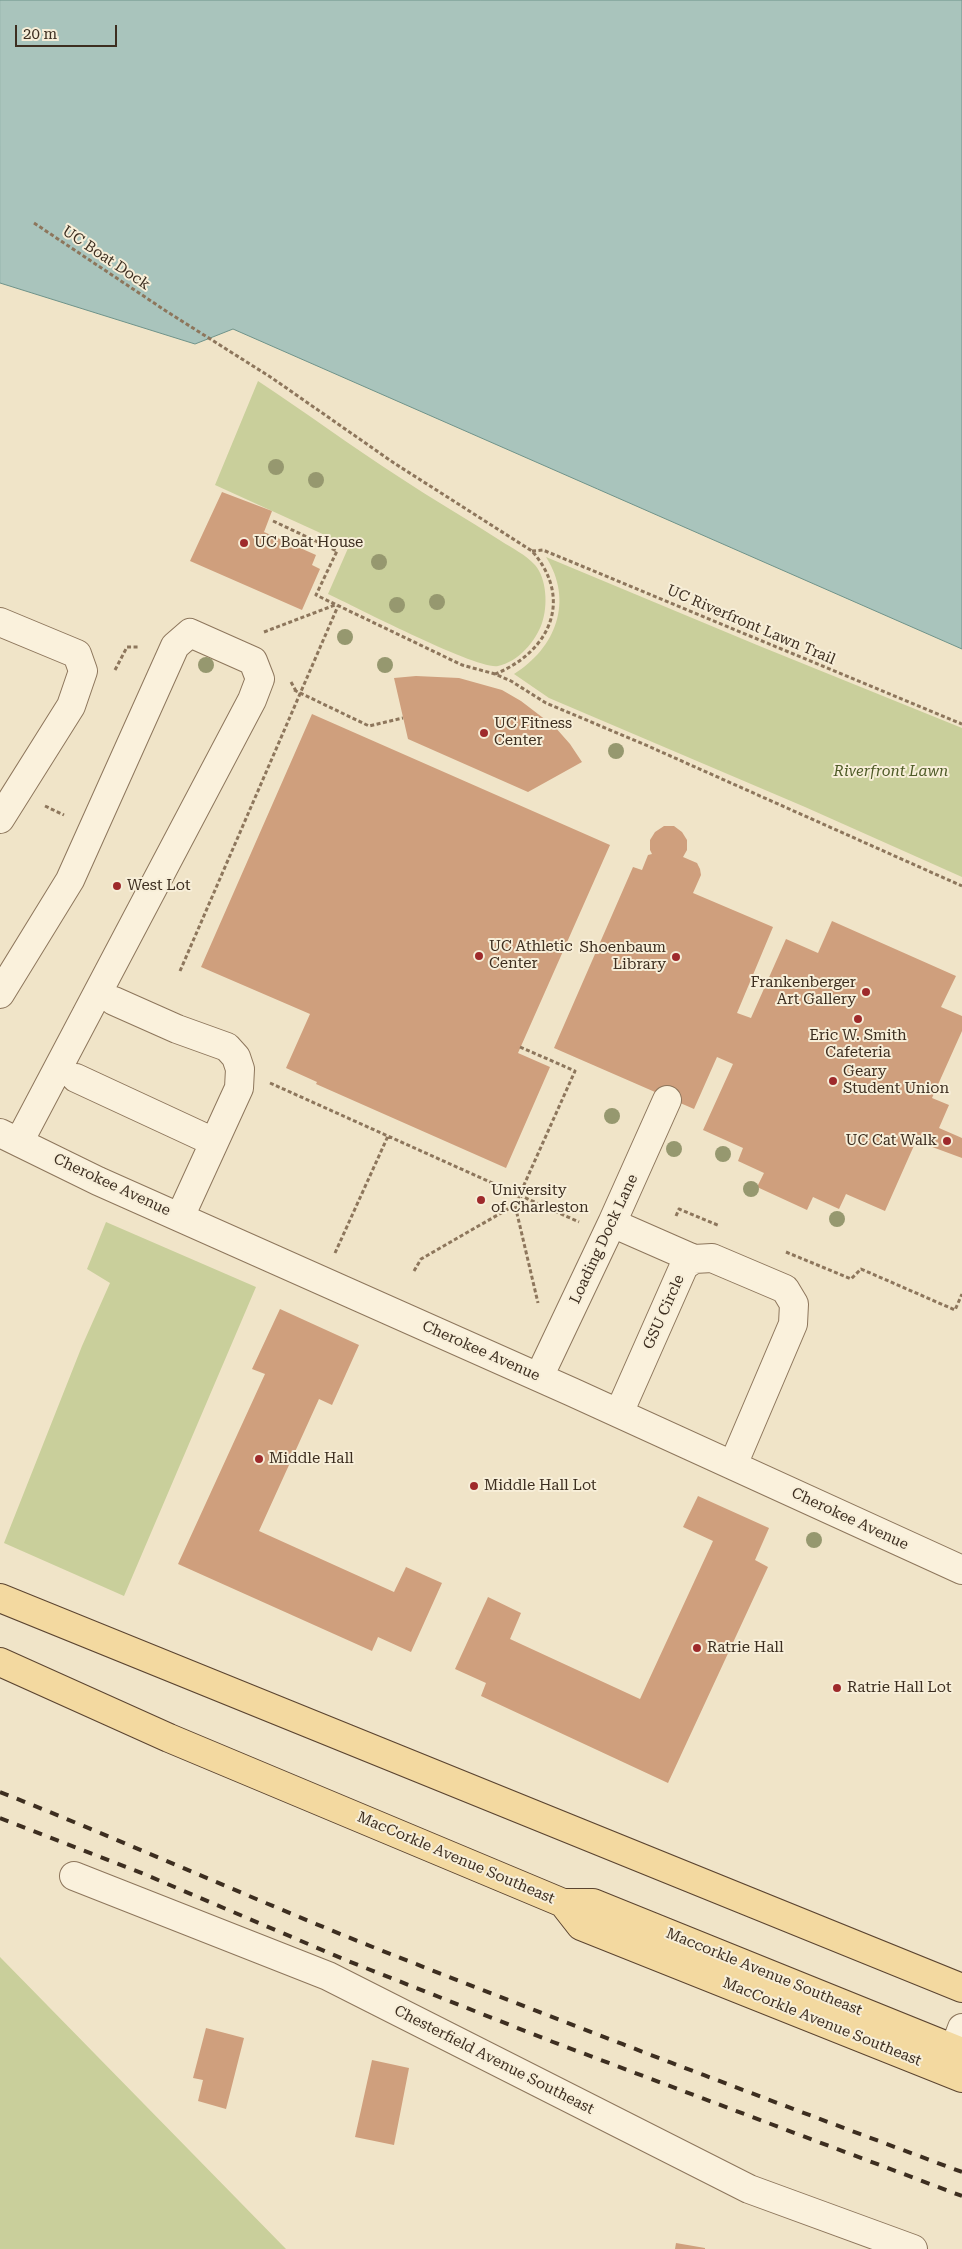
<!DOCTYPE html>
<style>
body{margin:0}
#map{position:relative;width:962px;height:2249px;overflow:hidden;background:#f0e4c8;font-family:"Roboto Serif",serif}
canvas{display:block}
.scale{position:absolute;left:15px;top:25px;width:102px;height:22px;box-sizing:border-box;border:2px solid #3d2e20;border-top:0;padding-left:6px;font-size:15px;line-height:18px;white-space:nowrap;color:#3d2e20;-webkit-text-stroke:4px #f7eed8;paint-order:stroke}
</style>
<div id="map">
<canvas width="962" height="2249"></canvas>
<div class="scale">20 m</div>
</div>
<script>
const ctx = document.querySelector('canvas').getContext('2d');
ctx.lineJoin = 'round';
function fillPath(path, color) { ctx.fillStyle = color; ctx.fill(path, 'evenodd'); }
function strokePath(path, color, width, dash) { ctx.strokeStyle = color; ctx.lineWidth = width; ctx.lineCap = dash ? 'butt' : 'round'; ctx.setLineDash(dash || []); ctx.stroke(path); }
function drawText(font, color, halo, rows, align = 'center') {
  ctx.font = font + ' "Roboto Serif",serif'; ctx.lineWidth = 4; ctx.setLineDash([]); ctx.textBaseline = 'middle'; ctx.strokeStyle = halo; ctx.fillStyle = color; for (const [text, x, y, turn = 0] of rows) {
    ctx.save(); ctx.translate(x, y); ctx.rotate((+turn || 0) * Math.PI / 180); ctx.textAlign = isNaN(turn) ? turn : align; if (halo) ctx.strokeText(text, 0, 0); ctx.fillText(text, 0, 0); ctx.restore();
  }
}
fillPath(new Path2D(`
 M258,381c47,31 93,65 141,96 33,22 68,42 102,64 11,7 25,14 34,24 12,14 13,41 7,58 -6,18 -24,39 -44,43 -21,4 -144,-60 -170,-72l21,-48 -134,-61z
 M546,557l211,88 205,83v149l-157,-70 -256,-109 -35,-24c42,-26 60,-73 32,-117z
 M106,1222l150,65 -132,309 -120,-53 78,-197 28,-63 -23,-14z
 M0,1957l286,292h-286z`), '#c9cf9b');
const water = new Path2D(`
 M0,0h962v649l-729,-320 -38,15 -195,-61z`);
fillPath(water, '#a9c4bc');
strokePath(water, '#6f938a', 1);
fillPath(new Path2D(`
 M222,492l50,19 -8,21 52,23 -4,10 8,4 -18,41 -112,-49z
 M416,676l43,2 43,12 19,11 34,26 15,17 12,18 -54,30 -120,-53 -14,-61z
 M312,714l298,131 -92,208 32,14 -44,101 -190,-84 1,-2 -31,-14 24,-54 -109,-47z
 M664,826h10l8,6 5,8v10l-4,7 14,6 3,6 1,6 -8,18 80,34 -36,86 14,5 35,-79 32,14 14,-32 124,55 -15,31 21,9v15l-30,67 17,7 -10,23 23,10v20l-46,-17 -31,70 -39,-17 -7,15 -26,-12 -6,13 -50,-23 7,-14 -26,-12 5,-13 -40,-18 30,-66 -16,-7 -23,52 -140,-61 79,-181 9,3 6,-15 4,-1 -2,-4v-10l5,-8z
 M280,1309l79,36 -27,60 -13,-6 -60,132 135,61 12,-25 36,16 -31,69 -33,-15 -6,14 -194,-87 87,-190 -13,-5z
 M698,1496l71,32 -14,32 13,7 -100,216 -187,-87 5,-13 -31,-14 33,-72 33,16 -11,26 130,60 73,-158 -30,-14z
 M206,2028l38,10 -18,71 -28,-8 5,-21 -10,-2z
 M372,2060l37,8 -15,77 -39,-8z
 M676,2243l29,5v1h-30z`), '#cf9f7d');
const minor = new Path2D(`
 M0,622l77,32 6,17 -12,35 -71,113
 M0,994l70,-114 105,-234 15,-13 63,28 7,18 -8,21 -233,442
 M114,1001l63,28 50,18 9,10 4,12 -1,19 -59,129
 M76,1078l138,64
 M0,1133l98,48 474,211 390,178
 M612,1223l82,36
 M539,1377l73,-154 55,-123
 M619,1413l65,-147 10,-7 18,-1 73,31 9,15 -1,20 -60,141
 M74,1876l254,100 421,213 164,60
 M954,2049l8,-21`);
const major = new Path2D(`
 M0,1598l962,390
 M0,1662l169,76 394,165 18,23 381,152
 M563,1903h30l369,149`);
strokePath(minor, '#8d765c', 30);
strokePath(major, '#5b4430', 30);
strokePath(new Path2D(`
 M34,223l132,88 106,67 122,85 138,88c42,48 18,101 -37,123
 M273,521l64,30 -21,44 146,70 33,9 16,7 35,22 102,43 314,140
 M532,551l11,-1 419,174
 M264,632l71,-27
 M115,670l12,-23h13
 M291,682l5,9
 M294,690l75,36 34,-8
 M45,806l19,9
 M180,971l158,-365
 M520,1047l55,24 -60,134 23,98
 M270,1083l309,139
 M676,1216l3,-7 41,17
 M786,1252l65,27 10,-10 94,41 7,-16
 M335,1253l53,-117
 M414,1271l7,-12 94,-54`), '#8d765c', 3, [4, 2.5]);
strokePath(minor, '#faf1dc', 28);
strokePath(major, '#f3d9a0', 28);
strokePath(new Path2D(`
 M0,1792c121,48 239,101 360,150 200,79 400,155 602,230
 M0,1818l144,56 204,87 205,81 409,154`), '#3d2e20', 4, [9, 9]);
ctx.fillStyle = '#96986f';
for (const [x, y] of [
 [276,467],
 [316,480],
 [379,562],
 [437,602],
 [397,605],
 [345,637],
 [206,665],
 [385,665],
 [616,751],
 [612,1116],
 [674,1149],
 [723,1154],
 [751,1189],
 [837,1219],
 [814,1540]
]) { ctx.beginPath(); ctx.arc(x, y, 8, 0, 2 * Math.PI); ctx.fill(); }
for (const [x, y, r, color] of [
 [244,543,5,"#9e2a2b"],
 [484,733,5,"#9e2a2b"],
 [117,886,5,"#9e2a2b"],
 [479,956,5,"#9e2a2b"],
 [676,957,5,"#9e2a2b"],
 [866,992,5,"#9e2a2b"],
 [858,1019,5,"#9e2a2b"],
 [833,1081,5,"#9e2a2b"],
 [947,1141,5,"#9e2a2b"],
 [481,1200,5,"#9e2a2b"],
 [259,1459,5,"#9e2a2b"],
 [474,1486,5,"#9e2a2b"],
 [697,1648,5,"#9e2a2b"],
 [837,1688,5,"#9e2a2b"]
]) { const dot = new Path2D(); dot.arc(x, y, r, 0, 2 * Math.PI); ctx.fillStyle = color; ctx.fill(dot); strokePath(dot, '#f7eed8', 2); }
drawText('15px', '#3d2e20', '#f7eed8', [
 ["UC Boat Dock",106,258,34],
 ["UC Riverfront Lawn Trail",751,625,23],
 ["Cherokee Avenue",112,1185,25],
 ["Loading Dock Lane",604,1239,-65],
 ["GSU Circle",664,1312,-66],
 ["Cherokee Avenue",481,1351,24],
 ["Cherokee Avenue",850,1519,25],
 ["MacCorkle Avenue Southeast",456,1858,23],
 ["Maccorkle Avenue Southeast",764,1972,22],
 ["MacCorkle Avenue Southeast",822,2022,22],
 ["Chesterfield Avenue Southeast",494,2060,27]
]);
drawText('15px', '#3d2e20', '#f7eed8', [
 ["UC Boat House",254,543],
 ["UC Fitness",494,724],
 ["Center",494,741],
 ["West Lot",127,886],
 ["UC Athletic",489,947],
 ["Center",489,964],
 ["Shoenbaum",666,948,"right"],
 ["Library",666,965,"right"],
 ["Frankenberger",856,983,"right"],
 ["Art Gallery",856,1000,"right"],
 ["Eric W. Smith",858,1036,"center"],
 ["Cafeteria",858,1053,"center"],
 ["Geary",843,1072],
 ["Student Union",843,1089],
 ["UC Cat Walk",937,1141,"right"],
 ["University",491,1191],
 ["of Charleston",491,1208],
 ["Middle Hall",269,1459],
 ["Middle Hall Lot",484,1486],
 ["Ratrie Hall",707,1648],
 ["Ratrie Hall Lot",847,1688]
], 'left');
drawText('italic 15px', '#4d5a26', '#f7eed8', [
 ["Riverfront Lawn",891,772]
]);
</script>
